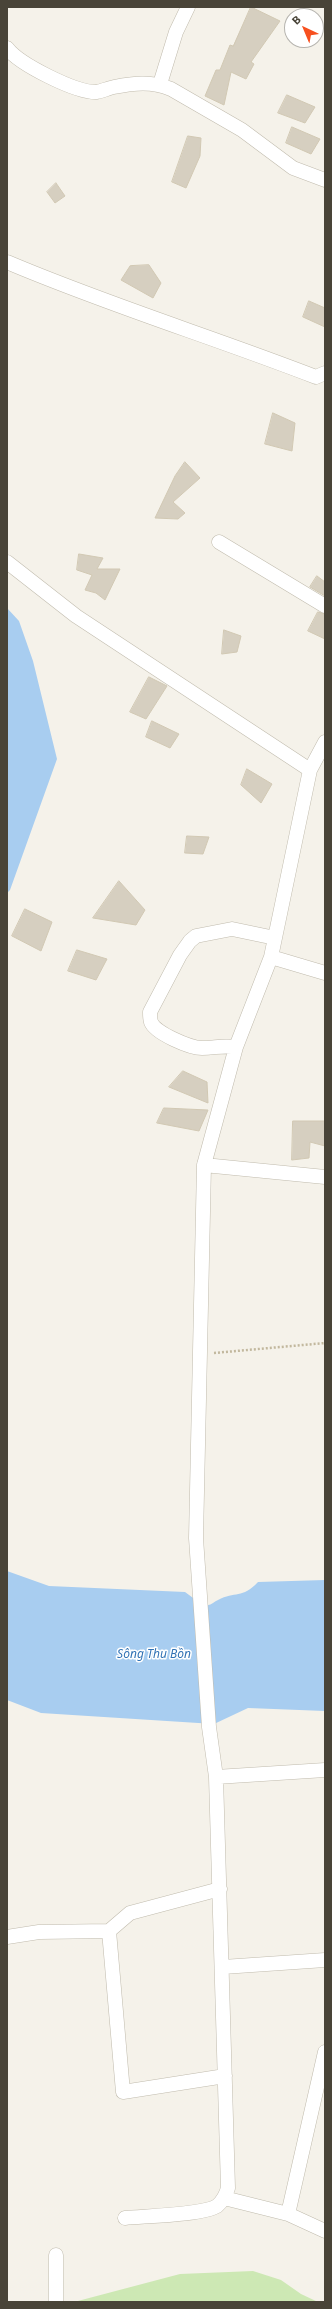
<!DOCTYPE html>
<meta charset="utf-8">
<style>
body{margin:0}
#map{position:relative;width:332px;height:2309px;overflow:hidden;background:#f5f2ea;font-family:"Noto Sans",sans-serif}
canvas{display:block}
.frame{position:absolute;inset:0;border:8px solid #494438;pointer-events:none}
.north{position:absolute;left:284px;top:8px;width:40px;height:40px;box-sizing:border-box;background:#fff;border:1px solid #b6b4af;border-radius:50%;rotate:316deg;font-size:11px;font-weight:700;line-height:16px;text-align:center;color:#494438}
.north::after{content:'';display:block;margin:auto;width:14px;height:18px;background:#f7501f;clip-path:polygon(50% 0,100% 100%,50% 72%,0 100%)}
</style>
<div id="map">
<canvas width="332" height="2309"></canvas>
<div class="frame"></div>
<div class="north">B</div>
</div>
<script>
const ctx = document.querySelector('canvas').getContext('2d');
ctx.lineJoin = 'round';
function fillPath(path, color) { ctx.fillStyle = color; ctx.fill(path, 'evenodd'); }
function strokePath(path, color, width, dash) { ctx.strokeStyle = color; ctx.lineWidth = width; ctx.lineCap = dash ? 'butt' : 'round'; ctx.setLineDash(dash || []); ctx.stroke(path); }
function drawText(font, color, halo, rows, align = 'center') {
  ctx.font = font + ' "Noto Sans",sans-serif'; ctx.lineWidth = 3; ctx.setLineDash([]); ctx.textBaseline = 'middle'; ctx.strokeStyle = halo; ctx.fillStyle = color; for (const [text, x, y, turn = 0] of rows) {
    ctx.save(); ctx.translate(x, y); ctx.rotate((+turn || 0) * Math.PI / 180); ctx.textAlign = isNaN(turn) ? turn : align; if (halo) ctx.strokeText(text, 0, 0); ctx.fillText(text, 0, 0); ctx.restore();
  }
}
fillPath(new Path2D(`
 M253,2271l28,9 20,14 17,8h-244l106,-28z`), '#cde8b4');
fillPath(new Path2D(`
 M7,608l12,13 14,40 24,98 -47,131 -3,3z
 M7,1571l42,15 136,6 19,14c8,-1 8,-3 14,-6 17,-9 24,-1 40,-18l67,-2v131l-77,-3 -34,16 -173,-11 -34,-13z`), '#a8cdf0');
const building = new Path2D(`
 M251,7l29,14 -29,41 3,2 -8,15 -15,-7 -7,33 -19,-9 11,-26h4l10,-25 3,1z
 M287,95l28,12 -10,16 -27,-10z
 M292,127l28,12 -9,15 -25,-11z
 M188,136l13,2 -1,18 -14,32 -14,-6z
 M56,183l9,13 -10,7 -8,-11z
 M149,265l12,18 -8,15 -32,-18 9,-14z
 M309,301l16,7v19l-22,-10z
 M273,413l22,10 -3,28 -27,-7z
 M185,462l15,16 -27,24 12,11 -7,6 -23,-1 20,-42z
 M79,554l24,4 -6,11h23l-15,31 -9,-7 -11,-3 7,-15 -15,-5z
 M317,576l8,6v14l-15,-9z
 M318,612l7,2v25l-17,-8z
 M224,630l17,6 -4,16 -15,2z
 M149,677l18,9 -21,33 -16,-7z
 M152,721l27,13 -9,14 -24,-11z
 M247,769l25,15 -11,19 -20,-18z
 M187,836l22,1 -6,17 -18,-1z
 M119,881l26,29 -9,15 -43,-7z
 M25,909l27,13 -11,29 -29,-15z
 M77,950l30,9 -11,21 -28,-9z
 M183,1071l24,11 1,21 -39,-16z
 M164,1108l44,2 -9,21 -42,-8z
 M293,1121h32v25l-15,-4 -1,16 -17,2z`);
fillPath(building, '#d6cfc0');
strokePath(building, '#d1c8b3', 1);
const minor = new Path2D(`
 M7,48c12,16 69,45 90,44 5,-1 12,-4 17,-5 20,-4 38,-6 57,2l71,41 51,38 32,12
 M160,84l16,-52 12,-25
 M7,262c101,43 206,75 309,115l9,-4
 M219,542l106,64
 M7,562l69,54 234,154
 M271,957l54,16
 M236,1047c-14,-2 -21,1 -34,1 -12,0 -47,-15 -51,-26 -1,-3 -1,-7 -1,-10l30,-57 10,-14 6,-5 36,-7 43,9
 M204,1165l121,12
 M216,1777l109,-7
 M109,1931l14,161 102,-16
 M7,1937l32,-5 70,-1 21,-18 90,-24
 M223,1967l102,-7
 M224,2198l64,16 37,17
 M288,2214l37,-162
 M125,2218c20,-2 78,-3 92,-12 6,-5 9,-11 11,-18l-12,-411 -7,-50 -13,-189 8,-373 32,-118 35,-90 39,-187 15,-28
 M56,2255v47`);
strokePath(minor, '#c0bbad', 15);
strokePath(new Path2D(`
 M214,1353l111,-10`), '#c2b89e', 2.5, [2, 2]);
strokePath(minor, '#fff', 14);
drawText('italic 12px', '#3273b5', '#fff', [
 ["Sông Thu Bồn",154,1655]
]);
</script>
